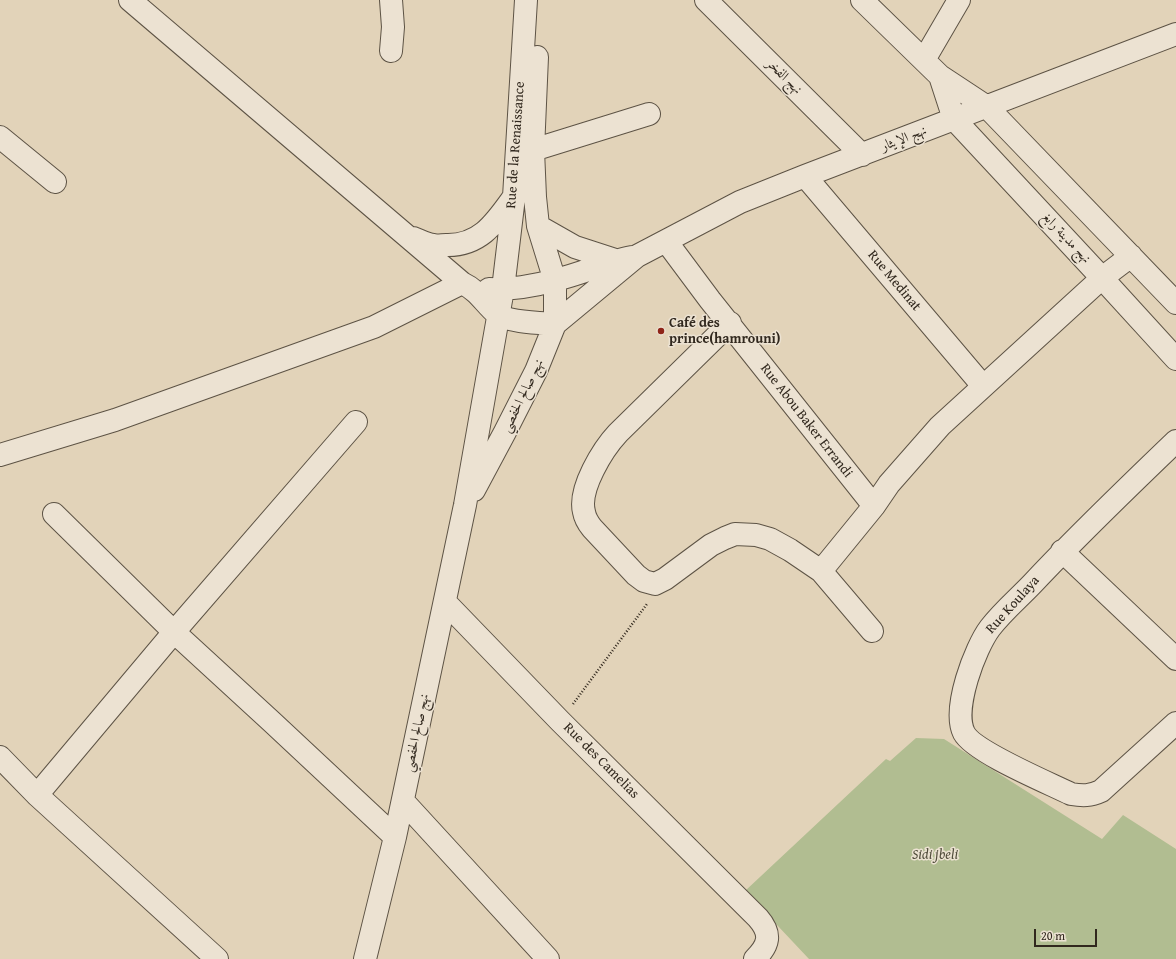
<!DOCTYPE html>
<meta charset="utf-8">
<style>
body{margin:0}
#map{position:relative;width:1176px;height:959px;overflow:hidden;background:#e2d3b9;font-family:"Gentium Book Plus",serif}
canvas{display:block}
.scale{position:absolute;left:1034px;top:929px;width:63px;height:18px;box-sizing:border-box;border:2px solid #31281e;border-top:0;padding-left:5px;font-size:12px;line-height:14px;white-space:nowrap;color:#31281e;-webkit-text-stroke:3px #ece2d2;paint-order:stroke}
</style>
<div id="map">
<canvas width="1176" height="959"></canvas>
<div class="scale">20 m</div>
</div>
<script>
const ctx = document.querySelector('canvas').getContext('2d');
ctx.lineJoin = 'round';
function fillPath(path, color) { ctx.fillStyle = color; ctx.fill(path, 'evenodd'); }
function strokePath(path, color, width, dash) { ctx.strokeStyle = color; ctx.lineWidth = width; ctx.lineCap = dash ? 'butt' : 'round'; ctx.setLineDash(dash || []); ctx.stroke(path); }
function drawText(font, color, halo, rows, align = 'center') {
  ctx.font = font + ' "Gentium Book Plus",Amiri,serif'; ctx.lineWidth = 3; ctx.setLineDash([]); ctx.textBaseline = 'middle'; ctx.strokeStyle = halo; ctx.fillStyle = color; for (const [text, x, y, turn = 0] of rows) {
    ctx.save(); ctx.translate(x, y); ctx.rotate((+turn || 0) * Math.PI / 180); ctx.textAlign = isNaN(turn) ? turn : align; if (halo) ctx.strokeText(text, 0, 0); ctx.fillText(text, 0, 0); ctx.restore();
  }
}
fillPath(new Path2D(`
 M916,738l28,1 158,100 21,-24 53,34v110h-367l-64,-68 141,-132 4,2z`), '#b1bd91');
const minor = new Path2D(`
 M130,0l332,283c17,8 22,20 35,31 10,8 45,9 58,10l82,-68 103,-54 65,-26 371,-142
 M391,0l2,27 -2,24
 M706,0l156,155
 M862,0l78,76 47,31 189,196
 M924,60l35,-60
 M940,76l14,43 148,159 74,81
 M0,137l55,45
 M533,150l116,-36
 M805,176l178,210
 M538,226l37,21 40,13
 M413,238c6,2 13,6 20,7 4,1 9,0 13,0 34,1 49,-22 67,-47
 M666,241l44,59 164,206
 M489,289c20,1 46,-3 66,-9 26,-6 51,-18 77,-23
 M730,323l-112,110c-15,16 -40,56 -34,79 1,6 4,11 8,16l44,47 8,6 11,3 10,-5 46,-34 14,-7 10,-4 21,1 14,4 20,11 31,21 51,60
 M1176,441c-48,46 -96,92 -142,141 -14,15 -31,29 -44,46 -15,20 -38,81 -26,105 10,19 85,50 107,61 12,2 19,2 30,-3l75,-68
 M0,455l115,-35 259,-93 88,-44
 M474,490l31,-58 31,-61 19,-47v-43l-17,-55 -3,-29 -2,-47 4,-93
 M54,514l120,118 98,90 123,115
 M1062,551l114,108
 M821,571l53,-65 15,-22 51,-58 162,-148 29,-22
 M445,602l115,119 198,197c14,16 11,27 -3,41
 M0,757l37,38 180,164
 M37,795l137,-163 182,-210
 M403,801l145,158
 M365,959l30,-122 70,-332 38,-216 11,-92 12,-197`);
strokePath(minor, '#5d5345', 24);
strokePath(new Path2D(`
 M573,704l74,-100`), '#31281e', 2.5, [1, 2]);
strokePath(minor, '#ece2d2', 22);
for (const [x, y, r, color] of [
 [661,331,4,"#8f2418"]
]) { const dot = new Path2D(); dot.arc(x, y, r, 0, 2 * Math.PI); ctx.fillStyle = color; ctx.fill(dot); strokePath(dot, '#ece2d2', 1.5); }
drawText('14px', '#31281e', '#ece2d2', [
 ["نهج الفخر",784,77,45],
 ["نهج الإيثار",904,139,-21],
 ["Rue de la Renaissance",516,145,-86],
 ["نهج مدينة رابغ",1066,238,47],
 ["Rue Medinat",894,281,50],
 ["نهج صالح الحفصي",523,396,-64],
 ["Rue Abou Baker Errandi",806,421,52],
 ["Rue Koulaya",1013,605,-48],
 ["نهج صالح الحفصي",417,733,-78],
 ["Rue des Camelias",601,761,45]
]);
drawText('bold 14px', '#31281e', '#ece2d2', [
 ["Café des",669,323],
 ["prince(hamrouni)",669,339]
], 'left');
drawText('italic 14px', '#514d3b', '#ece2d2', [
 ["Sidi jbeli",935,855]
]);
</script>
